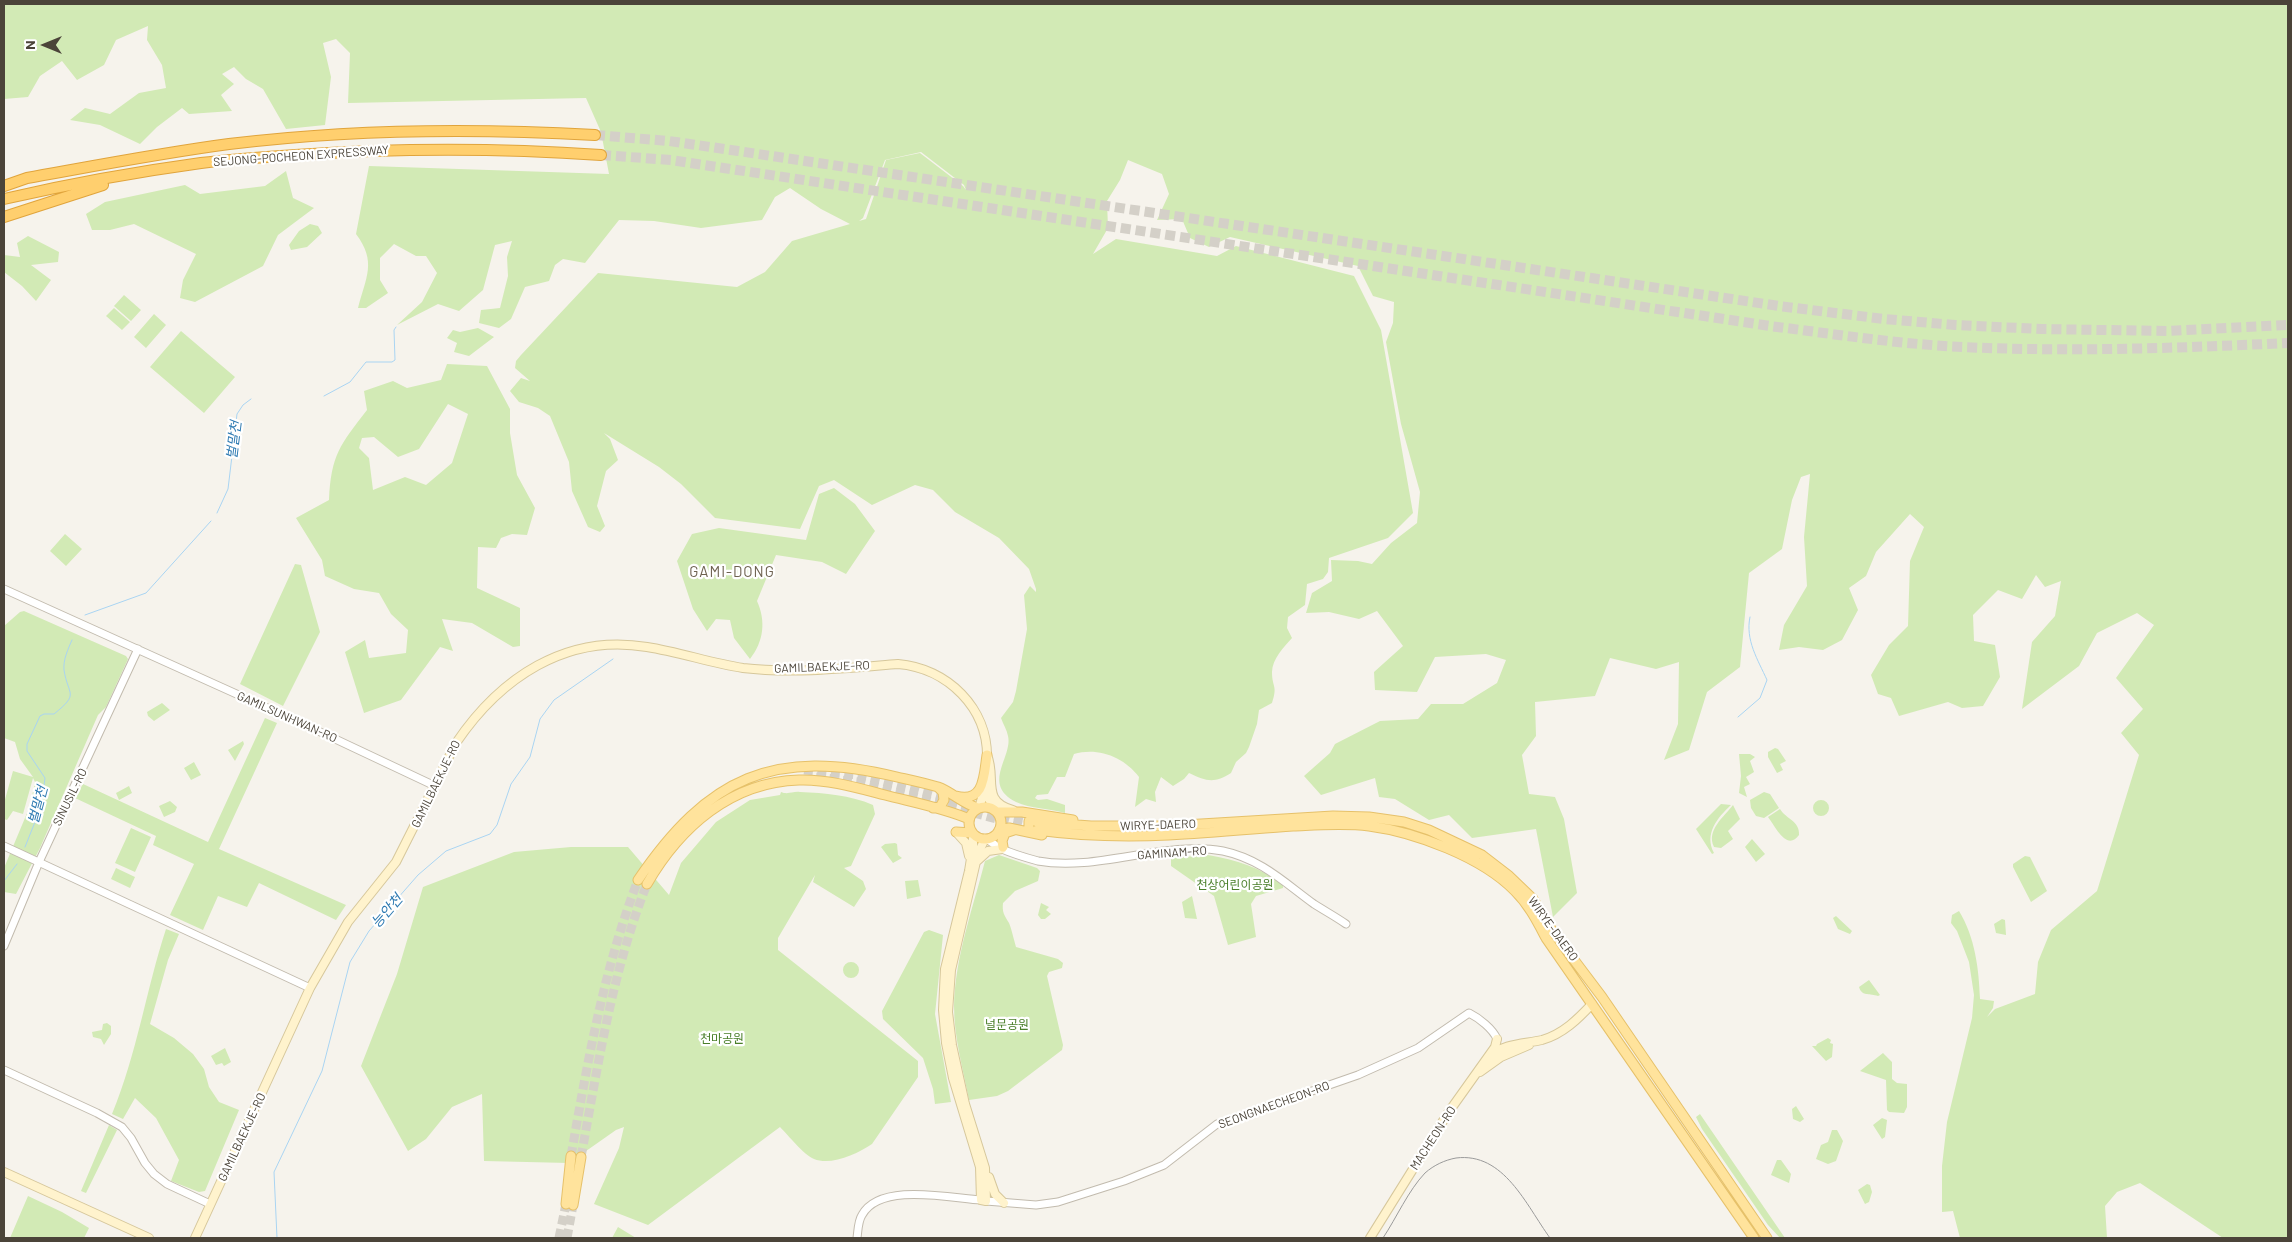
<!DOCTYPE html>
<meta charset="utf-8">
<style>
body{margin:0}
#map{position:relative;width:2292px;height:1242px;overflow:hidden;background:#f6f3ec;font-family:Barlow,sans-serif}
canvas{display:block}
.frame{position:absolute;inset:0;border:5px solid #4b4439;pointer-events:none}
.north{position:absolute;left:20px;top:20px;width:50px;height:50px;-webkit-text-stroke:4px #fff;paint-order:stroke;rotate:270deg;font-size:14px;font-weight:700;line-height:20px;text-align:center;color:#4b4439}
.north::after{content:'';display:block;margin:auto;width:18px;height:22px;background:#4b4439;clip-path:polygon(50% 0,100% 100%,50% 72%,0 100%)}
</style>
<div id="map">
<canvas width="2292" height="1242"></canvas>
<div class="frame"></div>
<div class="north">N</div>
</div>
<script>
const ctx = document.querySelector('canvas').getContext('2d');
ctx.lineJoin = 'round';
function fillPath(path, color) { ctx.fillStyle = color; ctx.fill(path, 'evenodd'); }
function strokePath(path, color, width, dash) { ctx.strokeStyle = color; ctx.lineWidth = width; ctx.lineCap = dash ? 'butt' : 'round'; ctx.setLineDash(dash || []); ctx.stroke(path); }
function drawText(font, color, halo, rows, align = 'center') {
  ctx.font = font + ' Barlow,"Noto Sans KR",sans-serif'; ctx.lineWidth = 4.5; ctx.setLineDash([]); ctx.textBaseline = 'middle'; ctx.strokeStyle = halo; ctx.fillStyle = color; for (const [text, x, y, turn = 0] of rows) {
    ctx.save(); ctx.translate(x, y); ctx.rotate((+turn || 0) * Math.PI / 180); ctx.textAlign = isNaN(turn) ? turn : align; if (halo) ctx.strokeText(text, 0, 0); ctx.fillText(text, 0, 0); ctx.restore();
  }
}
fillPath(new Path2D(`
 M4,4h2284v1234h-65l-83,-55 -23,9 -12,14 2,32h-147l-7,-27 -11,1v-46l5,-44 25,-104 2,-23 -5,-33 -12,-31 -6,-8 1,-8 7,-4c16,26 20,58 21,88l14,2 -1,7 -6,9 8,-8 40,-15 3,-32 13,-32 46,-39 42,-136 -18,-22 22,-24 -27,-31 38,-53 -17,-12 -40,20 -18,33 -57,43 10,-67 23,-26 6,-35 -16,6 -9,-12 -14,24 -24,-9 -25,25 1,26 21,4 5,32 -17,29 -21,2 -14,-6 -49,14 -8,-18 -13,-4 -7,-19 18,-30 19,-19 2,-65 14,-34 -14,-13 -34,38 -10,24 -17,12 9,22 -16,30 -19,10 -24,-3 -20,3 5,-25 23,-39 -3,-49 6,-63 -9,3 -9,23 -10,49 -33,24 -9,94 -33,25 -18,58 -25,10 14,-36 1,-62 -23,7 -46,-11 -15,38 -60,6 1,34 -14,19 7,39 26,3 9,22 13,74 -24,24 -17,-88 -64,9 -23,-23 -20,5 -34,-21 -16,-2 -4,-19 -54,17 -17,-19 26,-23 5,-9 45,-23 38,-2 13,-15h32l34,-21 9,-23 -20,-6 -51,3 -18,35 -42,-2 -1,-18 29,-26 -26,-35 -18,8 -30,-7 -23,1 6,-20 20,-12 -1,-21 27,1 14,3 19,-21 26,-20 3,-31 -19,-68 -15,-82 7,-19 1,-21 -21,-6 -15,-30 -128,-29 -21,10 -19,-9 -8,-19 -25,1 12,-26 -7,-20 -34,-14 -8,20 -13,21 1,27 -15,26 23,-15 101,17 19,-10 118,30 27,54 32,183 -25,25 -59,20 -1,14 -5,7 -16,5 -2,21 -17,12 -1,11 5,10c-8,9 -20,21 -20,34 0,16 6,13 0,31l-13,7 -2,14 -8,23 -3,6 -10,9 -5,11c-17,11 -25,8 -42,0l-5,6 -11,7 -12,-9 -6,15 1,10 -10,-3 -11,8 4,-30c-15,-20 -41,-30 -65,-23l-9,23h-8l-9,17 -11,1 -2,3 3,2 9,-1 18,6v8c-16,-5 -34,-4 -49,-11 -35,-18 -3,-45 -8,-66 -1,-6 -5,-12 -7,-18l12,-16 3,-11 11,-62 -3,-34 6,-9 6,6v-3l-7,-20 -30,-31 -44,-26 -22,-22 -18,-5 -43,20 -38,-25 -15,6 -19,43 -85,-11 -34,-34 -22,-17 -55,-34 6,6 8,21 -12,11 -9,35 8,20 -5,6 -12,-5 -16,-36 -3,-29 -19,-46 -12,-8 -19,-6 -9,-11 11,-13 9,3 -15,-13 1,-7 5,-6 77,-82 139,14 28,-15 27,-31 58,-17 -29,-15 -31,-21 -15,9 -13,23 -61,8 -47,-7 -35,-1 -34,43 -22,-4 -8,6 -6,16 -24,6 -14,32 -12,9 -20,-5 2,-13 19,-2 8,-32 -1,-19 5,-16 -17,4 -12,45 -24,21 -21,-7 -41,21 25,-23 15,-29 -11,-17h-10l-22,-12 -14,14v22l8,13 -22,15h-8c8,-31 19,-46 -2,-74l13,-68 240,8 -8,-42 -15,-34 -238,5 2,-50 -14,-14 -13,4 8,34 -6,48 -39,4 -23,-40 -17,-10 -12,-12 -12,7 12,10 -13,11 11,16 -43,3 -7,-6 -25,19 -17,17 -40,-19 -30,-5 15,-12 25,6 29,-21 27,-5 -4,-23 -15,-25 1,-14 -32,14 -12,25 -27,15 -15,-19 -22,15 -12,21 -24,2zM921,152l43,33 2,5 -3,-4 -43,-33 -34,7 -20,59 -7,2 4,-3 22,-58z
 M286,171l7,27 21,10 -36,27 -15,31 -68,36 -15,-4 3,-18 13,-26 -62,-30 -24,6h-18l-6,-16 19,-12 80,-17 15,9 65,-8z
 M310,224l8,2 4,7 -15,14 -16,3 -2,-5 10,-14z
 M28,236l31,16 -1,10 -27,3 20,15 -15,21 -14,-15 -18,-14v-17l16,2 -3,-14z
 M124,295l17,15 -10,11 -17,-15z
 M114,308l16,14 -8,8 -16,-14z
 M154,314l12,11 -20,23 -12,-11z
 M478,328l16,9 -25,19 -15,-4 3,-9 -10,-5 6,-8 7,2z
 M181,331l54,46 -31,36 -54,-46z
 M447,364l40,2 23,43v24l7,42 18,33 -8,27 -15,-1 -11,4 -5,10 -18,-1 -1,41 43,20v38l-7,1 -41,-24 -30,-4 11,32 -13,-4 -39,53 -37,13 -19,-61 20,-12 4,18 37,-5 2,-23 -17,-16 -12,-21 -25,-4 -29,-13 -3,-16 -26,-42 33,-18c2,-45 11,-55 38,-90l-3,-19 29,-10 14,7 34,-8zM448,404l20,10 -16,49 -26,22 -21,-8 -32,13 -4,-32 -10,-10 3,-10 12,-1 24,20 21,-8z
 M834,488l21,16 20,27 -29,43 -24,-12 -46,-7 -19,46c9,20 7,40 -7,58l-16,-21 -4,-18 -14,-1 -9,12 -14,-22 -16,-48 15,-27 27,-6 87,12 13,-46z
 M65,534l17,15 -16,17 -16,-15z
 M295,564l6,1 19,67 -37,74 -43,-22z
 M24,611l102,45 2,3 -22,48 -8,8 -58,133 -24,46 -12,-2v-24l26,-62 5,-24 -2,-4 -10,36 -10,-3 -6,9 -3,-1v-16l9,-32 20,6 -13,-18 -5,-17 -11,-4v-112l16,-14z
 M162,703l8,7 -16,11 -6,-5 -1,-4z
 M265,718l12,5 -58,126 127,56 -10,15 -77,-37 -12,24 -29,-11 -15,34 -33,-15 24,-51 -41,-19 3,-9 -81,-38 8,-14 125,58z
 M243,741l1,3 -9,17 -7,-11z
 M1775,748l3,1 8,12 -6,3 3,6 -6,3 -9,-16v-5z
 M1739,754h11l5,3 -5,4 4,11 -8,5 4,7 -6,3 3,10 -8,-4 2,-17z
 M194,762l7,13 -10,5 -7,-12z
 M129,786l3,7 -13,7 -3,-7z
 M781,792c7,3 12,-1 19,0 25,1 50,3 73,13l2,9 -24,52 -7,2 19,13 3,8 -12,18 -41,-25 2,-7 -37,63v12l140,111v16l-46,67c-15,10 -41,22 -58,15 -10,-4 -26,-24 -34,-32l-132,98 -54,-21 25,-56 5,-21 -8,3 -47,33 -85,-2 -2,-67 -30,13 -26,32 -18,12 -47,-85 36,-92 26,-87 91,-35 57,-5h57l41,48 12,-32 35,-41 34,-22 30,-5z
 M1764,792l6,2 9,14 -15,10 -8,-2 -5,-8 -1,-8z
 M1813 808a8 8 0 1 1 16 0a8 8 0 1 1-16 0Z
 M170,801l7,6 -2,5 -11,5 -5,-11z
 M1721,804l10,1c-14,13 -27,29 -17,48l-2,1 -16,-25z
 M1733,805l7,14 -12,12 5,8 -12,9 -7,-1c-8,-17 10,-30 19,-42z
 M1780,809c6,10 20,12 19,26 -12,17 -24,-9 -31,-18z
 M131,828l20,9 -16,35 -20,-9z
 M1752,839l13,15 -9,8 -11,-15z
 M895,843l2,1 1,11 4,3 -9,5 -12,-16 4,-3z
 M999,855l38,13 3,3 -2,10 -23,10 -12,12c-1,9 1,12 6,20 2,4 5,17 7,24l42,12 5,4 -1,5 -13,4 -2,4 16,69 -1,5 -54,41 -11,5 -28,4c-6,-31 -15,-63 -15,-94 1,-49 19,-98 31,-145z
 M1208,855c28,5 53,12 75,30v3l-27,8 -5,8 5,33 -28,8 -14,-49 -43,-30v-8z
 M2025,856l5,1 17,34 -16,11 -18,-35v-3z
 M116,868l19,9 -5,11 -19,-9z
 M918,880l3,16 -14,3 -2,-18z
 M1192,896l5,23 -12,-1 -3,-16z
 M1041,903l8,4 -3,3 5,4 -6,5h-4l-3,-4z
 M1836,916l16,15 -2,3 -12,-5 -5,-11z
 M2002,919l3,1 1,15 -10,-2 -2,-9z
 M166,929l13,5 -11,26 -18,64 24,14 19,16 11,15 5,18 10,15 20,8 -34,81 -6,1 -28,-11 8,-21 -23,-42 -21,-20 -12,21 -11,-5c25,-60 34,-124 54,-185z
 M929,930l14,5 -8,79 16,88 -16,2 -2,-15 -10,-31 -40,-39 -1,-8 42,-79z
 M843 970a8 8 0 1 1 16 0a8 8 0 1 1-16 0Z
 M1869,980l11,15 -2,1c-8,-3 -16,1 -19,-9z
 M107,1023l4,3v8l-7,11 -3,-6 -8,-2 -1,-5 10,-2 1,-6z
 M1828,1038l3,2 -1,3 3,1 -1,13 -6,4 -14,-15h4l1,-2z
 M225,1048l6,14 -7,4 -2,-3 -6,2 -5,-9z
 M1883,1053l9,9v17l5,4 10,1v23l-3,6 -15,-1 -2,-2 -1,-30 -26,-9z
 M1796,1106l8,13 -4,3 -7,-3 -1,-10z
 M1700,1114l85,124h-5l-12,-13 -66,-96 -6,-12z
 M1882,1118l5,2 -2,17 -3,2 -9,-14z
 M109,1125l8,5 -31,63 -5,-2z
 M1832,1130h5l6,11 -7,20 -8,3 -12,-5 5,-14 7,-3z
 M1777,1160h4l10,14 -2,9 -18,-8z
 M1867,1184l3,1 2,7 -3,10 -4,2 -7,-14z
 M28,1196l34,16 27,16 -5,10h-74z
 M618,1227l18,11h-24z`), '#d2eab5');
strokePath(new Path2D(`
 M324,396l26,-14 16,-20h26l3,-2 -1,-30 2,-3
 M217,513l11,-24 9,-75 6,-9 8,-6
 M85,615l61,-22 65,-72
 M1738,717l22,-19 7,-18c-9,-20 -22,-40 -17,-63
 M25,847l16,-40 4,-29 -18,-27v-7l13,-28 4,-2h10c26,-21 14,-18 10,-44 -1,-10 4,-21 8,-30
 M4,881l13,-17
 M277,1238l-3,-66 48,-101 28,-109 19,-31 49,-56 28,-24 44,-17 7,-9 14,-41 19,-27 10,-38 14,-19 59,-41`), '#a9d4f2', 1);
strokePath(new Path2D(`
 M804,770l55,5 178,47
 M816,777l43,5 175,47
 M571,1156c17,-96 32,-184 67,-276
 M581,1157c17,-92 31,-185 66,-273
 M559,1238l7,-34
 M567,1238l6,-33`), '#d4d0c8', 9, [9, 4.5]);
strokePath(new Path2D(`
 M595,135l74,6 69,10 1041,155 105,13 71,6 86,4 126,2 121,-6
 M601,155l70,5 1099,166c64,8 128,18 192,21 109,5 218,1 326,-4`), '#d4d0c8', 10, [10, 5]);
const tertiary = new Path2D(`
 M4,589l310,140 121,57
 M986,839c6,3 11,8 16,10 11,5 25,9 36,12 59,11 127,-21 185,-10 38,8 62,32 91,53 11,7 22,13 32,20
 M4,846l306,142
 M4,946l35,-84 99,-213
 M4,1070l93,43 25,14 9,11 14,25 9,11 13,10 43,20
 M986,1201l50,4 22,-3 66,-21 40,-16 53,-41 141,-49 60,-27 51,-35c10,5 24,16 28,26
 M857,1238c1,-7 1,-17 5,-23 18,-33 88,-17 119,-15`);
const secondary = new Path2D(`
 M987,755c10,23 -7,46 26,55
 M987,774l2,25 6,11
 M979,808l6,-20
 M956,832l10,11 3,13
 M973,834v12l-4,25 -24,98 -2,41 3,33 7,35 27,89 1,33 5,1 -1,-33 -20,-64 -13,-59 -4,-33 3,-42 27,-117 7,-14
 M977,861l11,-10 14,-2
 M1490,1057c13,-14 35,-13 52,-17 21,-6 36,-21 50,-36
 M1480,1072l21,-15 28,-12
 M4,1172l145,66
 M989,1177l6,17 9,9
 M195,1238l115,-250 38,-66 48,-60 60,-119c44,-65 110,-110 191,-96 32,5 64,16 96,21 50,6 105,0 155,-4 49,4 91,44 89,96
 M1370,1238l78,-125 47,-66 2,-8`);
const primary = new Path2D(`
 M956,796c29,8 28,-22 31,-41
 M969 823a16 16 0 1 1 32 0a16 16 0 1 1-32 0Z
 M933,808l7,-1 4,-7 -1,-8 -4,-4
 M997,812h25l51,8
 M1037,822l54,4h77l165,-10 36,1 35,5 25,8 53,25 26,20 25,24 20,33 49,65 165,241
 M999,830l10,-2 33,7
 M1037,830c43,6 88,7 132,5 41,-2 83,-6 124,-9 25,-1 51,-3 76,0 46,6 113,31 146,65 14,14 22,30 31,47l208,300
 M956,832l16,1
 M1033,833l-4,-3v-9l9,-6
 M1003,847l-1,-6 3,-8 9,-3
 M638,880c70,-103 136,-133 259,-103 13,3 27,6 41,10 14,5 25,17 40,21
 M647,884c33,-57 84,-102 152,-104 29,-1 59,8 86,15 27,7 59,13 84,24
 M566,1204l5,-48
 M573,1205l8,-48`);
const motorway = new Path2D(`
 M4,186l23,-8c67,-12 134,-25 202,-34 122,-15 244,-16 366,-9
 M4,199c65,-15 131,-27 197,-36 31,-4 63,-6 94,-8 102,-7 204,-7 306,0
 M4,217l99,-32`);
strokePath(tertiary, '#c2bbae', 9);
strokePath(secondary, '#d6c79b', 10);
strokePath(primary, '#e6c16a', 11);
strokePath(motorway, '#e0a43c', 12);
strokePath(tertiary, '#fff', 7);
strokePath(secondary, '#fff3cd', 8);
strokePath(primary, '#ffe39c', 9);
strokePath(motorway, '#ffcf6e', 10);
strokePath(new Path2D(`
 M1383,1238c14,-21 25,-47 42,-65 9,-8 20,-13 31,-15 48,-6 70,47 94,80`), '#9a9a9a', 1);
drawText('12px', '#4b4439', '#fff', [
 ["SEJONG-POCHEON EXPRESSWAY",301,156,-4],
 ["GAMILBAEKJE-RO",822,667,-2],
 ["GAMILSUNHWAN-RO",287,717,24],
 ["GAMILBAEKJE-RO",436,784,-64],
 ["SINUSIL-RO",70,797,-64],
 ["WIRYE-DAERO",1158,825,-2],
 ["GAMINAM-RO",1172,853,-4],
 ["WIRYE-DAERO",1553,929,54],
 ["SEONGNAECHEON-RO",1274,1105,-20],
 ["GAMILBAEKJE-RO",242,1137,-65],
 ["MACHEON-RO",1433,1138,-57]
]);
drawText('12px', '#4a7f2a', '#fff', [
 ["천상어린이공원",1235,885],
 ["널문공원",1007,1025],
 ["천마공원",722,1039]
]);
drawText('italic 14px', '#2e7ab2', '#fff', [
 ["벌말천",234,440,-83],
 ["벌말천",38,805,-75],
 ["능안천",387,911,-49]
]);
ctx.letterSpacing = '1px';
drawText('15px', '#6e6250', '#fff', [
 ["GAMI-DONG",732,572]
]);
ctx.letterSpacing = '0px';
</script>
